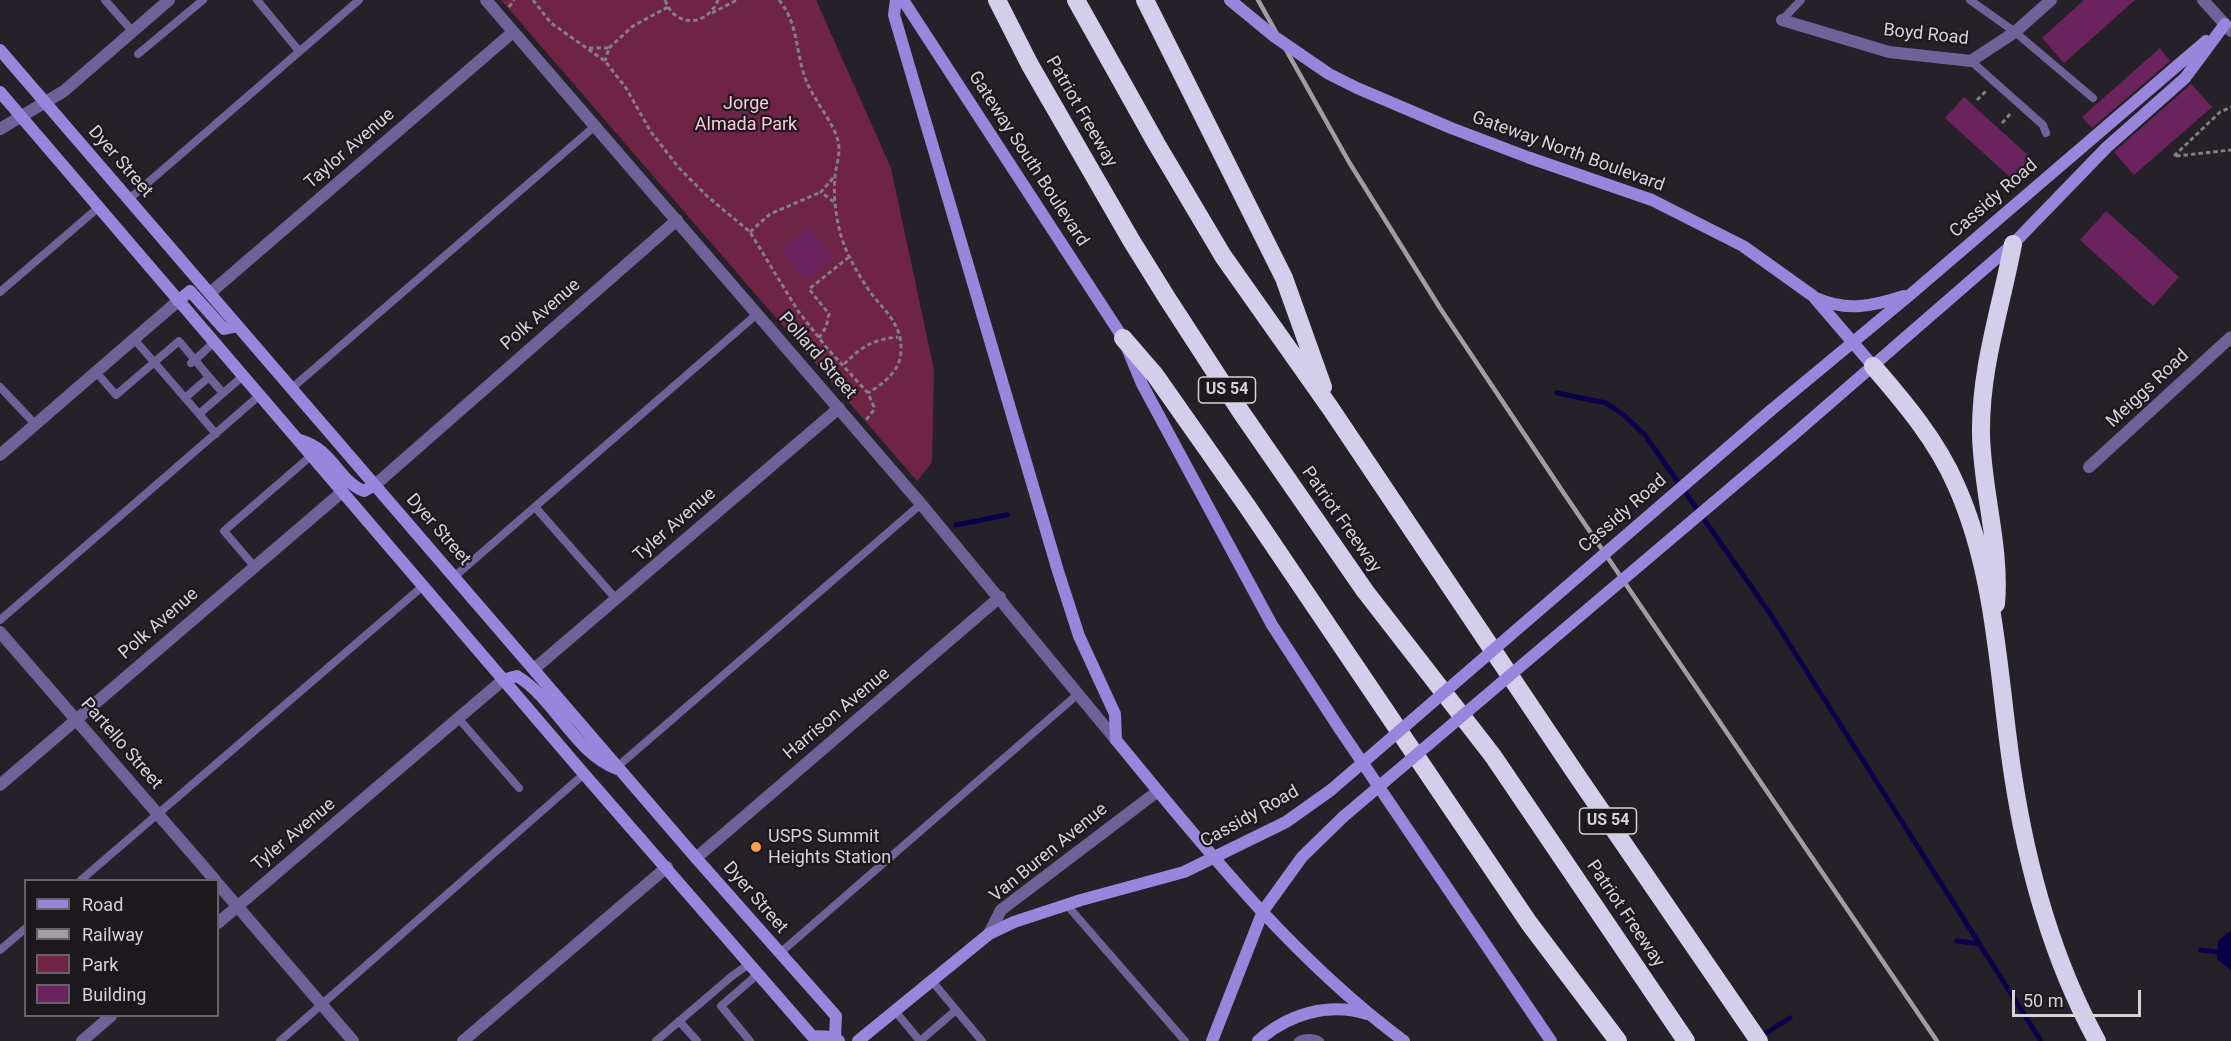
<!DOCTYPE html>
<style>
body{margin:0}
#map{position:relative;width:2231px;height:1041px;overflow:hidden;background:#262128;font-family:Roboto,sans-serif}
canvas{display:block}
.legend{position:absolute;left:24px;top:879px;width:195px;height:138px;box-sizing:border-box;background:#1c181e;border:2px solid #666368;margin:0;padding:8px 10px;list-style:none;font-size:18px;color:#d6d3d8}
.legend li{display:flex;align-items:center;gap:12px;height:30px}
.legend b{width:30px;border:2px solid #666368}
.scale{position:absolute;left:2012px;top:990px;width:129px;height:27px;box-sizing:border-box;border:3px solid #d6d3d8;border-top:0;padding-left:8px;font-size:18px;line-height:21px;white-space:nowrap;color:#d6d3d8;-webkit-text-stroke:4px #1c181e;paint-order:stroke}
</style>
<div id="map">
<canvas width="2231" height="1041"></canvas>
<ul class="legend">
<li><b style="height:8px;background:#9985db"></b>Road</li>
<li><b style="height:8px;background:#a19ea3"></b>Railway</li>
<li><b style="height:16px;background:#6f2445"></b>Park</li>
<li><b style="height:16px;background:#6b235e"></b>Building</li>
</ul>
<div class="scale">50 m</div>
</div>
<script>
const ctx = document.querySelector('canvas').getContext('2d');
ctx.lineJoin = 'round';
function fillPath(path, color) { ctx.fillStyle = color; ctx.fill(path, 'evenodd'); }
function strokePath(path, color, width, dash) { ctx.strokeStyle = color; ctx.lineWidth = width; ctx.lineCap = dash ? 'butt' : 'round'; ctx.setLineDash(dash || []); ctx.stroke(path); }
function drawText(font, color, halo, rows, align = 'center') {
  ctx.font = font + ' Roboto,sans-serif'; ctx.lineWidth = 4.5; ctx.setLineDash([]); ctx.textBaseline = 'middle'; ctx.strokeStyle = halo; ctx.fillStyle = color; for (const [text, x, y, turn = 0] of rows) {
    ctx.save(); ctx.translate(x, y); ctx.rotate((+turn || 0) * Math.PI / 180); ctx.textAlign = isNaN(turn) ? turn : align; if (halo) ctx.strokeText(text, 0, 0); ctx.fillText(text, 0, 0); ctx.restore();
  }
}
fillPath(new Path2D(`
 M501,0h315l75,168 43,202 -2,92 -15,19z`), '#6f2445');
fillPath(new Path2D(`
 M2231,930v41l-14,-12 1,-18z`), '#09004a');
strokePath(new Path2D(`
 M1557,393l49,10 18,12 21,20 124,177 272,429
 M956,525l51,-10
 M1957,941l23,3
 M2201,950l16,2
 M1761,1036l29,-18`), '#09004a', 5);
fillPath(new Path2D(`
 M2084,0h51l-71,63 -22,-25z
 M2160,48l10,13 -78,67 -10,-11z
 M2191,84l21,23 -78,68 -20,-23z
 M1964,97l67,61 -19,21 -67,-61z
 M2106,211l73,66 -26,29 -73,-66z
 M809,227l25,31 -29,23 -25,-31z`), '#6b235e');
strokePath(new Path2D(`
 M533,0l18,23 54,38 21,27 25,44 28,36 29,29 42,35 48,79 29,37 41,45 6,14 -1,4 -7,9
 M665,0c10,28 42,27 53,0
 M779,0c21,25 16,57 29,85 8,17 27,41 30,56 3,13 -2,24 -3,36 -2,19 1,41 6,59 6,19 16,36 27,53 13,19 35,34 33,63 -1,19 -18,32 -33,41
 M509,7l5,-7
 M712,13l25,-13
 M589,48h20l-4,13
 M609,48l24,-22 35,-19
 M1977,100l9,-9
 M2002,123l9,-10
 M2174,156l46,-44 11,-5
 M2176,156l55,-6
 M833,178l-12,14 14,11
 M750,232l20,-18 51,-22
 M819,338l7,-11 3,-13 -20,-25 40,-32
 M844,364c19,-18 27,-24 54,-27`), '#837f85', 3, [4.5, 3]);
strokePath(new Path2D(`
 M105,0l28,32
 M257,0l42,51
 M1970,0l45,32 78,66
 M1782,20l19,-20
 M138,54l65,-54
 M1971,61l72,64 3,8
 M129,199l230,-199
 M0,292l99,-85
 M134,339l65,75 44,-38
 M96,372l20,23 63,-54 16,19 19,-18
 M209,377l14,16
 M0,387l36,38
 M292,388l303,-262
 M185,398l24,-21 -14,-17 -4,3
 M199,414l17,20
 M535,507l81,92
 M254,566l-30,-35 88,-76
 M454,577l303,-263
 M0,620l260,-225
 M459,719l60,69
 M617,767l304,-263
 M81,880l342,-294
 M1066,904l119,137
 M0,950l26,-22
 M780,953l298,-259
 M931,980l51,61
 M895,1011l25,30
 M679,1021l18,20
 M280,1041l304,-267
 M656,1041l76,-65 17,-12
 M750,1041l-29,-35 37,-32
 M920,1041l36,-31
 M1298,1041c6,-4 16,-4 22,0`), '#6e6298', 8);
strokePath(new Path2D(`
 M486,0l435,504 195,236
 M1782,20l107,32 82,9 44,-29 36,-32
 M0,129l64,-38 105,-91
 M210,293l303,-261
 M0,455l178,-154
 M2089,467l142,-130
 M375,485l302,-265
 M0,632l215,248
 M534,669l305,-261
 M0,785l342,-293
 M696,858l304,-261
 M218,884l135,157
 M218,923l285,-243
 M989,934l12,-24 157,-119
 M82,1041l29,-25
 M463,1041l204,-174`), '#6e6298', 12);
strokePath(new Path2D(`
 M2203,0l28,31`), '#6e6298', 12);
strokePath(new Path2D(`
 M896,0l-2,15 164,556 21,65 36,78 1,26c88,107 176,218 288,301
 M903,0l220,338 19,46 130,241 67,103 212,313
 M0,50l696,808 140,158 -1,21 4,4
 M0,92l584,682 228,262 23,1
 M1530,158l122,42 91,46 70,50 60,70
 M1816,298c31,14 57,8 88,-2
 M178,301l12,-10 34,38 14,-3
 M1770,411l141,-117 295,-253
 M1792,436l221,-192 94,-97 78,-69 40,-54
 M300,440c33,9 38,41 64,51l11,-6
 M503,680l14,-4c39,24 57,76 100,93
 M858,1041l131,-107 25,-12 67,-22 103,-28 102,-50 45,-32
 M1212,1041l51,-130 39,-54 41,-40
 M1258,1041c30,-27 70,-39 109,-27`), '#9985db', 12);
strokePath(new Path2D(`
 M997,0l33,65 101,175 36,58 74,114 124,179 128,165 193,285
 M1076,0l80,143 67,113 108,153 247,368 181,264
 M1145,0l139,278 39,109
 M1123,338l32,37 92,131 282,417 89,118
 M1873,366c32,37 64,75 83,119 40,89 42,190 56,284 14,95 39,188 85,272
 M1996,604c5,-57 -14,-113 -15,-170 -1,-66 20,-126 32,-190`), '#d3cee9', 18);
strokePath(new Path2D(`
 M1258,0l91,162 91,146 123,184 374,549`), '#a19ea3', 4.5);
strokePath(new Path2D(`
 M1230,0l45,37 54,37 28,14 94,40 79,30
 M1331,790l439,-379
 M1343,817l449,-381`), '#9985db', 12);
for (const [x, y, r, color] of [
 [756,847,6,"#f99f4d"]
]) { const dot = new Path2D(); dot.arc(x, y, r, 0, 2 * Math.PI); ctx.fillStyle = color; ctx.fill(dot); strokePath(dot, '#1c181e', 2); }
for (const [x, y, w] of [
 [1227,390,57],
 [1608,821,57]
]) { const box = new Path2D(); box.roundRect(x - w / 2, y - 13, w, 26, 4.5); ctx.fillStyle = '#1c181e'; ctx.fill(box); strokePath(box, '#d6d3d8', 1.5); }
drawText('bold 16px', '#d6d3d8', null, [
 ["US 54",1227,390],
 ["US 54",1608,821]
]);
drawText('18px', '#d6d3d8', '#1c181e', [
 ["Boyd Road",1926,35,6],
 ["Patriot Freeway",1081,112,60],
 ["Taylor Avenue",350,149,-41],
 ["Gateway North Boulevard",1568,152,20],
 ["Gateway South Boulevard",1028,159,57],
 ["Dyer Street",120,162,49],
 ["Cassidy Road",1994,199,-41],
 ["Polk Avenue",541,315,-41],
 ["Pollard Street",817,356,49],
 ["Meiggs Road",2148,389,-43],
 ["Cassidy Road",1623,514,-41],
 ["Patriot Freeway",1341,520,55],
 ["Tyler Avenue",675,525,-41],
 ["Dyer Street",438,530,49],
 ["Polk Avenue",159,624,-41],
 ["Harrison Avenue",837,714,-40],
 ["Partello Street",121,744,49],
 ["Cassidy Road",1250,817,-29],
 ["Tyler Avenue",294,835,-40],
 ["Van Buren Avenue",1049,853,-39],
 ["Dyer Street",755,898,49],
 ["Patriot Freeway",1625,914,56]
]);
drawText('18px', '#fcc9d9', '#1c181e', [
 ["Jorge",746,104],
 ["Almada Park",746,125]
]);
drawText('18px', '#d6d3d8', '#1c181e', [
 ["USPS Summit",768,837],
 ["Heights Station",768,858]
], 'left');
</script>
